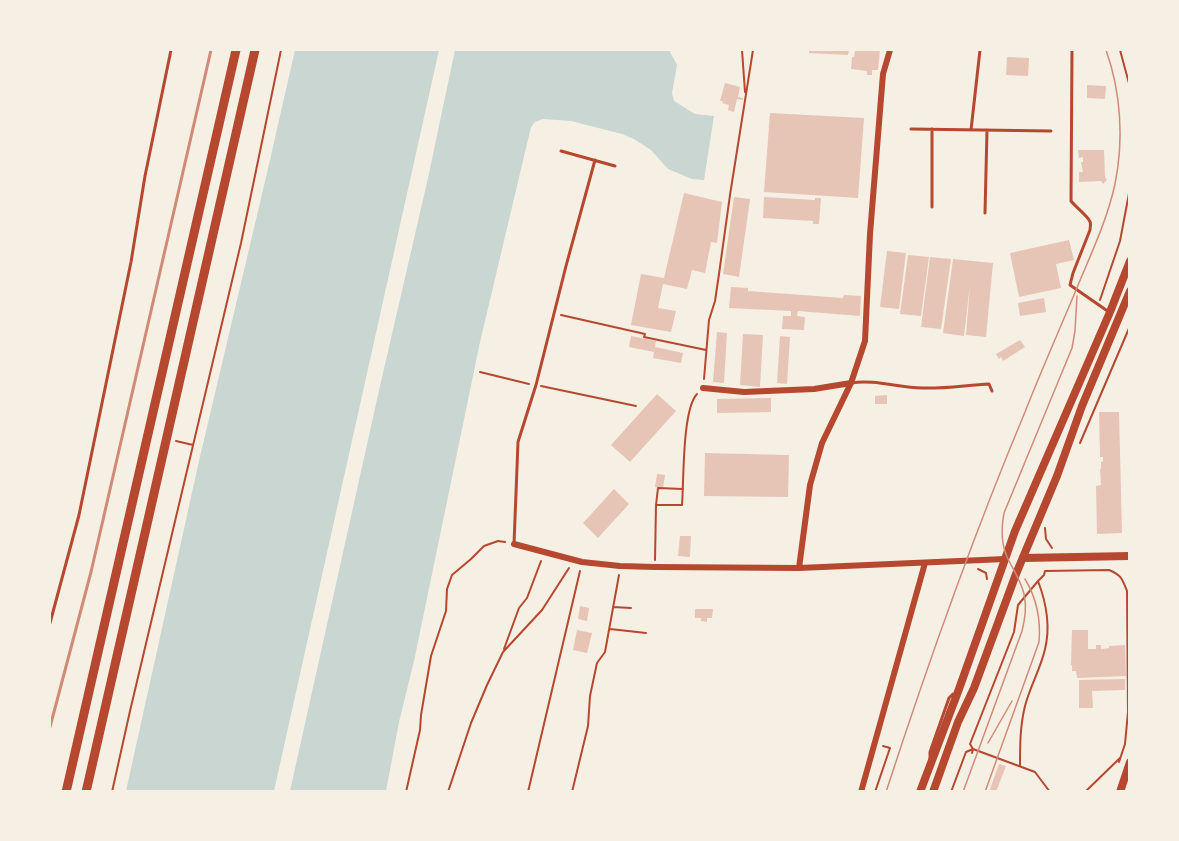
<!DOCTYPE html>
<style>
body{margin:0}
#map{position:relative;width:1179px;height:841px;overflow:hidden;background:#f6efe4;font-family:"Roboto Condensed",sans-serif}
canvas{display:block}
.frame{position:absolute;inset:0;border:51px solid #f6efe4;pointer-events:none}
</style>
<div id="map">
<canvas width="1179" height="841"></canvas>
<div class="frame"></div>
</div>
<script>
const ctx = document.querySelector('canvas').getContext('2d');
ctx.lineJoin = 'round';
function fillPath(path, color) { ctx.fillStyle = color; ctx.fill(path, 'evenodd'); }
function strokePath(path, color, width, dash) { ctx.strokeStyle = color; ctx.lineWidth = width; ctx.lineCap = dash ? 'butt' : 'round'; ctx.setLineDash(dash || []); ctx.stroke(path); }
fillPath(new Path2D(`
 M295,50h144l-165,741h-148l73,-330 68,-288z
 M455,50h214l8,15 -5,28 2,8 21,13 19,2 -10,64 -12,-1 -24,-10 -17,-19 -17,-11 -12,-5 -51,-13 -28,-2 -8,3 -4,5 -51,215 -66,319 -15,61 -13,69h-96l90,-405 48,-208z`), '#c9d6d2');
fillPath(new Path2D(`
 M809,50h40l-1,5 -39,-2z
 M855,50h25l-2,20h-6v5h-5v-4l-16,-2 1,-12h2z
 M1007,57l22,1 -1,18 -22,-1z
 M725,83l15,4 -2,10 5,1v2l-6,-1 -3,13 -6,-2 1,-5 -7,-2 1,-2h-3z
 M1087,85l19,1 -1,13 -18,-1z
 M770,113l94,5 -6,80 -94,-6z
 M1078,150h26l1,27 2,3 -4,4 -2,-3 -22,1v-10h4l-2,-10h2v-5l-4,1z
 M684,193l38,9 -5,41 -6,-1 -6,31 -13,-3 -5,19 -24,-5 -5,24 18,3 -5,21 -40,-7 10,-51 23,4z
 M734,197l16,2 -11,78 -16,-3z
 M764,197l51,3v-2h6l-2,26h-6v-3l-50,-3z
 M1069,240l5,20 -18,4 5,24 -42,9 -9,-44z
 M887,251l19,2 -7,56 -19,-2z
 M908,255l21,2 -8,59 -21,-2z
 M930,257l21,2 -10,70 -20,-2z
 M953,259l40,4 -7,74 -20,-2 4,-51 -6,52 -21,-3z
 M731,287l17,1v3l95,7 1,-3 17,1 -1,20 -62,-5 -1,5 8,1 -1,13 -22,-1 1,-13h8v-5l-62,-3z
 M1044,298l2,14 -26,4 -2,-13z
 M717,332l10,1 -3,50 -11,-1z
 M743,334l20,1 -3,52 -20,-2z
 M631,336l25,5 -2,11 -25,-5z
 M780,336l10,1 -3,47 -10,-1z
 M1020,340l5,7 -22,14 -2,-4 -2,2 -3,-5z
 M655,347l28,6 -2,10 -28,-5z
 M657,394l19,17 -46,51 -19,-17z
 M887,395v9h-12v-8z
 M771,398v14l-54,1v-14z
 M1099,412h20l3,121 -25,1 -1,-48 5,-1 -1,-16h1v-7h2v-5h-3z
 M705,453l84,2 -1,42 -84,-1z
 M657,474l8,1 -2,13 -8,-1z
 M614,489l15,15 -31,34 -15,-15z
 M680,536h11l-1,21 -12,-1z
 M580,606l9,2 -2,13 -9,-2z
 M695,609h18l-1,9h-5v4l-6,-1v-3h-6z
 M577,630l15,3 -5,20 -14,-3z
 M1072,630h16v19h8v-4h5v4l8,-1v-2l16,-1 1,31 -49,2 -1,-7h-4v-6h-1z
 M1125,679v11l-33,1 1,17h-14v-28z
 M999,764l7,2 -10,26h-7z`), '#e6c5b7');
strokePath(new Path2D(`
 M742,50l3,42
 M1120,50l10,37
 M1100,300l20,-59 10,-53
 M561,315l84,19 -1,3 62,13
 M480,372l49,12
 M704,379l5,-59 6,-19 4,-27 11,-79 23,-145
 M541,386l95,20
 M176,441l17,4
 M1080,443l50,-117
 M656,505l2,-17 25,1
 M1045,528l1,11 6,9
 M655,560l1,-55h26c2,-24 0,-95 15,-111
 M978,569l8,4 1,6
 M613,607l18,1
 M610,629l36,4
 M504,649l15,-41 8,-10 14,-37
 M972,753l1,-4 62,23 15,20
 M1020,766c0,-20 0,-40 5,-60 5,-20 16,-38 20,-57 6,-24 1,-47 -7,-68
 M112,792l18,-81 111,-468 40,-193
 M406,792l14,-62 1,-15 10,-59 15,-45 1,-22 5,-14 19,-16 13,-13 14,-5 7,1
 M448,792l23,-69 16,-38 16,-33 39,-42 27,-42
 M528,792l52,-221
 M572,792l16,-66 2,-30 7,-33 8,-11 14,-77
 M875,792l15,-44 -7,-2
 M951,792l15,-40 7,-3 -3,-5 44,-112 4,-27 20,-24 6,-6 1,-4 64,-1c12,5 13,8 18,21l1,121 -3,32 -6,18
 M1085,792l35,-34`), '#b5482f', 2);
strokePath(new Path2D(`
 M1072,50l-1,151c3,4 17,16 18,19 3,3 1,6 1,10l-17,43 -3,12 39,27
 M911,129l140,2
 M971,130l9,-80
 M561,151l54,15
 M932,207v-78
 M985,213l2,-83
 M851,383c24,-4 48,5 71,5 22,1 45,-3 67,-4l3,7
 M514,544l4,-102 18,-57 30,-119 29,-106
 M50,623l29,-108 52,-253 14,-86 26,-126
 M930,758v-6l19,-54 4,-4`), '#b5482f', 3);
strokePath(new Path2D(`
 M703,388l41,4 70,-3 37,-6
 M514,544l68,18 38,4 35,1 144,1 206,-9
 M799,568l11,-83 12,-42 29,-60 14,-42 5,-107 13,-160 7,-24
 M861,792l64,-229`), '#b5482f', 6);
strokePath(new Path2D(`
 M1023,558l107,-2
 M1120,792l10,-30`), '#b5482f', 8);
strokePath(new Path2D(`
 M920,792l39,-103 56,-158 95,-219 20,-51
 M933,792l25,-70 16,-34 42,-114 41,-98 25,-70 48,-115`), '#b5482f', 8);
strokePath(new Path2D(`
 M66,792l170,-742
 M86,792l169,-742`), '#b5482f', 9);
strokePath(new Path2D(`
 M988,743l24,-42
 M886,792c42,-129 87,-256 139,-380 16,-41 34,-81 51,-122 14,-34 31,-69 39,-106 9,-44 6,-92 -9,-134
 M963,792l59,-161c3,-13 5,-24 2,-37 -3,-13 -10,-23 -16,-35 -7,-14 -7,-30 -4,-46l68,-165 3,-17 2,-35
 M985,792l54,-150c2,-23 -2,-43 -14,-63`), '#cf8b77', 1.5);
strokePath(new Path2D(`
 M50,727l41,-155 120,-522`), '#cf8b77', 3);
</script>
